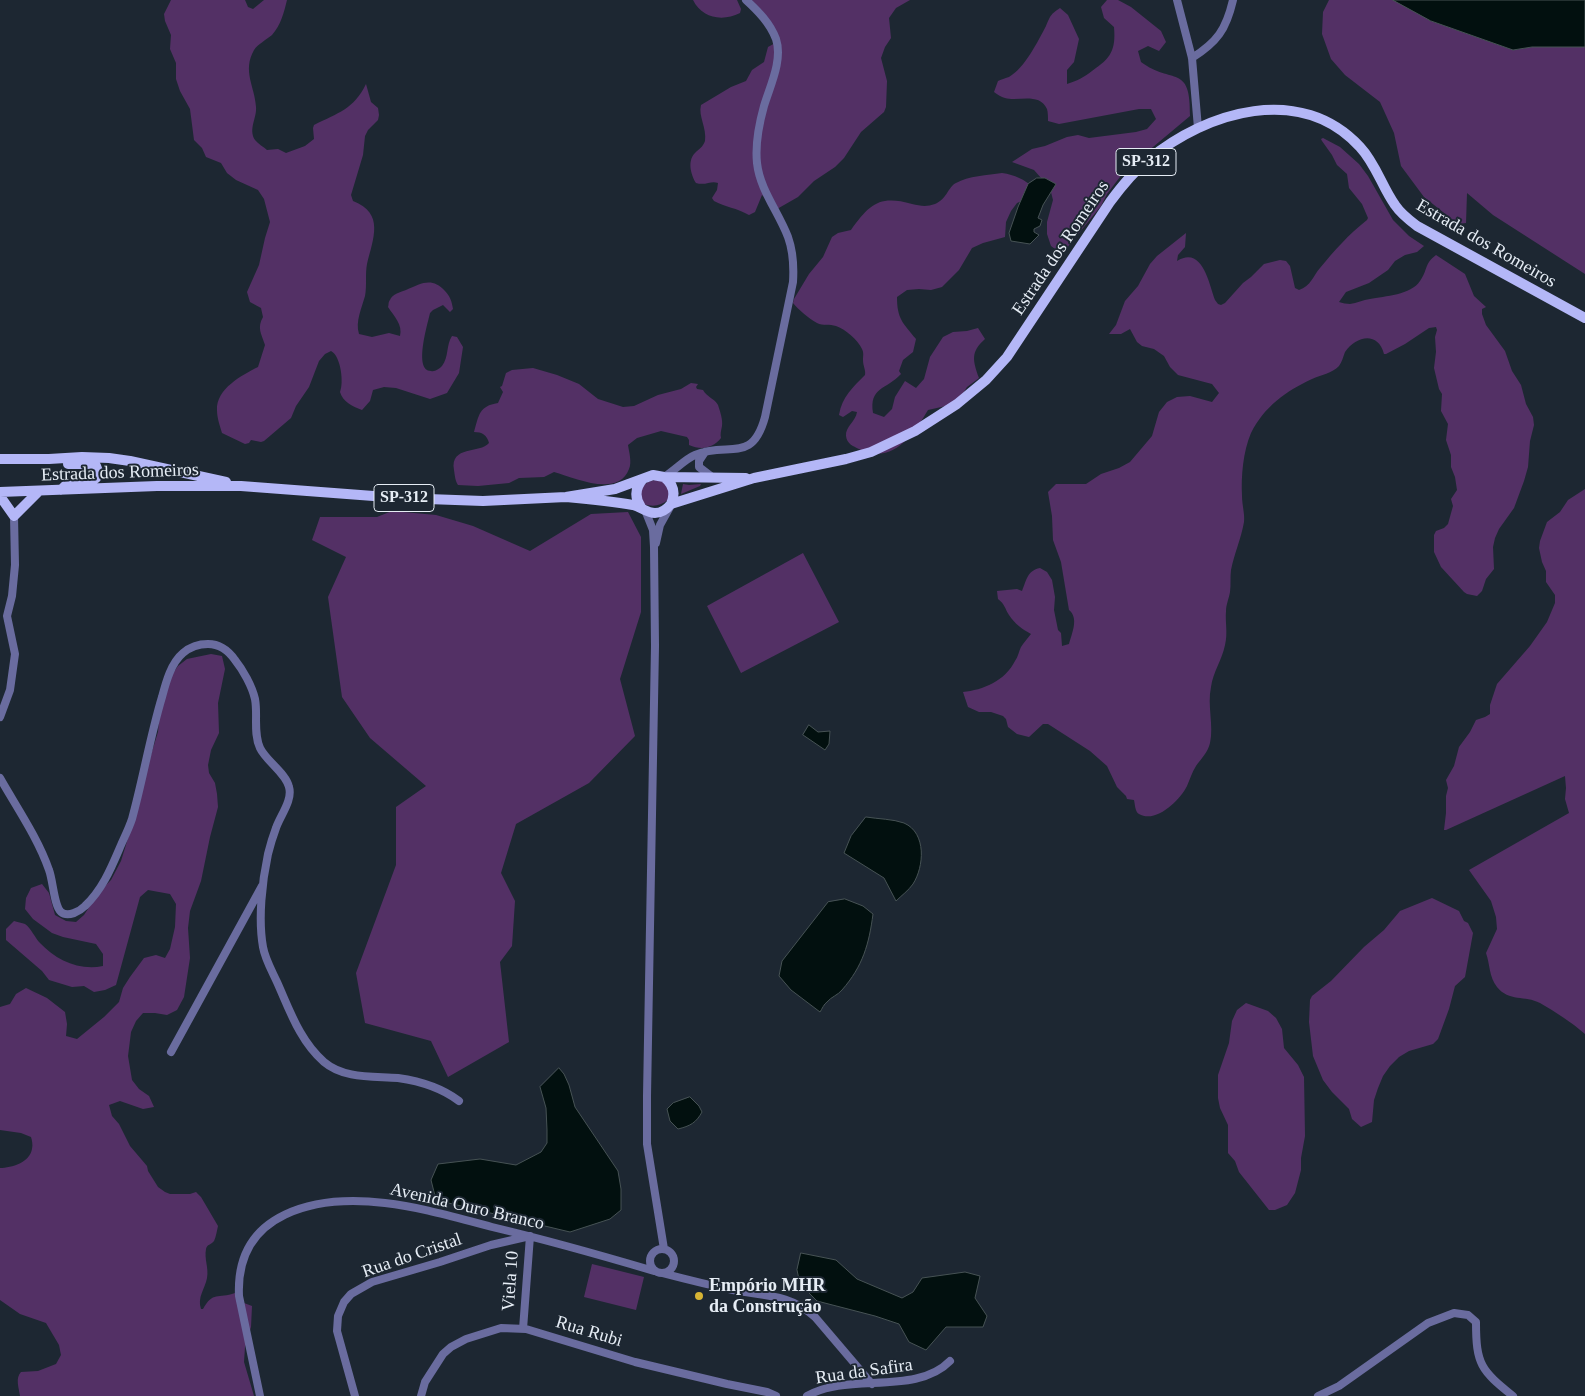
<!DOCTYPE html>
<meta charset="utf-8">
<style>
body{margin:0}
canvas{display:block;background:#1d2732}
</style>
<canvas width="1585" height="1396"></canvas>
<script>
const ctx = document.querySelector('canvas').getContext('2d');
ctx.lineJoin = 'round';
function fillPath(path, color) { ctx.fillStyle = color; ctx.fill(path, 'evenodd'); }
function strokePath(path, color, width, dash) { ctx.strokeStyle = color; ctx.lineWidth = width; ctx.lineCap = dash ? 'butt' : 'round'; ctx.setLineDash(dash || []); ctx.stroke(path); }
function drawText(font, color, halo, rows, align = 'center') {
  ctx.font = font + ' Georgia,serif'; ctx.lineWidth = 4; ctx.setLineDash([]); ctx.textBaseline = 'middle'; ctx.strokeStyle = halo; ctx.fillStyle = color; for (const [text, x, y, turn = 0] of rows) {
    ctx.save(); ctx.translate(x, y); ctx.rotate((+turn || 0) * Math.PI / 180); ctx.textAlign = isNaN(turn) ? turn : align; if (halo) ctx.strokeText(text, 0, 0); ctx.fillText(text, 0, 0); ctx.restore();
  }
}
fillPath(new Path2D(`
 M171,0h74l3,7 5,2 11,-9h23c-3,12 -6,25 -15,35 -6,5 -14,9 -18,15 -12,21 1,37 2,57 1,11 -8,22 -1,33 3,4 9,7 12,10l11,-1 8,4 19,-7 9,-7 -1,-11 1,-3c24,-12 40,-16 52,-41l5,18 7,6 1,7 -1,5 -10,10 -3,6 -2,19 -12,40 2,6c32,12 20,38 14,63 -2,10 0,21 -2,32 -3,11 -10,26 -6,38l13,3 17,-4 11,3c3,-11 -6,-20 -12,-29 1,-2 0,-5 2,-7 2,-6 11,-8 16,-10 16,-7 26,-13 39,1 5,5 7,11 8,18l-3,3 -7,-7 -10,5 -3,3c-2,10 -17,58 1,58 4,1 8,-2 11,-5 7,-9 4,-21 10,-30l5,1 6,10 -4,26 -12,20 -17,6 -34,-11 -12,-1 -11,3 -3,11 -8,9c-10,-4 -19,-8 -22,-18 4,-9 1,-36 -9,-41l-6,3 -6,7 -10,26 -13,19 -5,12 -27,23 -3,1 -10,-2 -2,3 -4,1 -23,-11c-2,-7 -5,-15 -5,-23 -1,-21 25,-35 41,-43l7,-22c-4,-12 -8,-17 -2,-28l-2,-9 -11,-6 -3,-10 12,-27 6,-27 5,-16 -6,-23 -6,-9 -22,-10 -9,-7 -6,-10 -15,-6 -4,-9 -8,-8 -4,-31 -10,-18 -4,-12v-16l-6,-14 1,-14 -6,-14 -1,-7z
 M693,0h44l4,9 -1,4c-18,9 -38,5 -47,-13z
 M750,0h160l-14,8 -7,10 2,20 -6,9 -4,11 6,23 -1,26 -2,5 -23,20 -17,26 -9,9 -21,14 -16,16 -21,12 -15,-14 -7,17 -6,3c-12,-7 -24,-8 -35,-14l-2,-3 5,-8 1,-7c-7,-3 -12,3 -22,0 -5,-8 -9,-22 -1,-30 4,-4 8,-6 10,-12 2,-13 -7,-25 -4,-36l30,-18 15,-6 6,-11 12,-8 4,-15 9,-5z
 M1107,0h11l13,7 30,24 5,11 -7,9 -11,-5 -10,5 3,11c31,23 50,1 49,54l-37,31 -24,18 -22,29 -6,12 -39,48 -11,-8 -4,-12v-12l6,-22 -3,-12 -16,-18 -22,-8 20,-13 13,-3 22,-9 11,-2 11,3 47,-6 11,-3 9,-10 -5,-10h-12l-80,15 -11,-3c0,-3 0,-9 -1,-12 -8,-17 -29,-7 -42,-11 -4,-1 -8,-4 -11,-6l4,-11c4,-2 8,-3 11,-4 16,-9 29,-36 37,-51 5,-11 4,-11 14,-18l8,7 11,24 -5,23 -7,8v14c10,-3 17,-7 25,-13 19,-13 24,-21 22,-44l-10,-9 -3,-11z
 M1329,0h64l38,21 82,29 19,-3h53v227l-92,-59 -26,-22 -1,30 -8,1 -34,-27 -23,-31 -7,-33 -14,-31 -35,-27 -14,-16 -9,-25 1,-22z
 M1323,138l17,9 19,17 9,12 25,44 16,16 15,10 -7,6 -12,3 -10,6 -7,9 -19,13 -23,9 -7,10c3,1 8,2 11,2 7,-1 13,-4 20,-5 15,-3 41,-4 50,-18 8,-11 4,-17 16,-26l29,19 9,22 12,11 -4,2v5l4,11 19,26 7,20 9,14 5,19 7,13 1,8 -4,16 -2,26 -4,14 -10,27 -15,21 -4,9 -2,9 1,22 -8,10 -4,12 -5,5 -10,-2 -3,-2 -23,-25 -7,-15v-17l2,-4 8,-3 4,-4 5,-18 -2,-7 6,-9 -2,-13 -4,-10v-12l-5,-15 2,-16 -7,-13 1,-17 -3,-5 -5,-21 2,-16 -1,-15 2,-7 -1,-3 -7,1 -24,16 -19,10h-2c-6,-23 -28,-18 -39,-2 -2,5 -3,10 -6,14 -7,7 -18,9 -27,13 -26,12 -48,28 -61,54 -8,19 -10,43 -9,63 0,9 3,18 2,26 -3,17 -10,32 -13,48 -1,7 0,15 -1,22 -1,6 -4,13 -4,19 -1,11 2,22 -1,34 -3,15 -12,27 -14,42 -4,18 3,39 -1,56 -2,9 -9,16 -14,23 -4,6 -6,13 -9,20 -7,14 -31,38 -48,28 -4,-2 -4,-10 -5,-14l-7,-1 -1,-3 -9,-9 -10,-21 -17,-15 -42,-27h-5l-14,13 -12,-3 -9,-7 -2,-8 -3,-3 -12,-4h-12l-11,-5 -5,-15c20,-2 42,-11 52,-31 3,-4 4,-10 6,-14 3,-5 7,-9 10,-13 -9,-5 -16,-10 -22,-19 -4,-6 -4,-11 -11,-16l-1,-8 20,-2 5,2c5,-12 5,-20 18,-23l7,4 5,8 3,17 -1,13 4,20 3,3 1,13 7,-2c3,-11 10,-26 0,-34l-8,-48 -8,-22 -1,-24 -4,-24 8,-8h30l15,-10 18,-6 11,-6 22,-26 7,-24 8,-10 10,-5 13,-1 22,6 7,-9 -7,-9 -34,-9 -8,-8 -6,-11 -10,-7 -12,-3 -5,-4 -7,-13 -9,5h-12l7,-9 9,-24 13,-15 12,-22 7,-8 29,-23 -1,14 -7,8 -1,6c25,-16 32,22 38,39l3,4 3,1 4,-2 18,-20 8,-6 13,-13 16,-4 6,1 4,5 5,22 4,2c12,-4 14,-14 21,-22 14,-17 29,-34 47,-48l1,-2 -6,-14 -13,-16 -2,-14 -10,-9 -5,-10 -10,-14 -1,-2z
 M1002,173c13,2 22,6 32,15l-6,10 -11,5 -6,8 -5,11 -1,15 -22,6 -11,5 -13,22 -17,17 -11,3 -12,-1 -12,1 -10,7c0,22 6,26 19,42l-3,13 -10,8 -4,11 2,3c-15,16 -32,13 -28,39l11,4 8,-8 3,-12 10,-16 11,7 8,-9 6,-22 13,-20 10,-5 14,-1 11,-3 7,11c-15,13 -12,22 -6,39l-12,9 -9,14 -8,4 -22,5c-15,25 -36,56 -69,39 -6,-3 -12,-5 -13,-13 -1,-9 10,-15 11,-24l-5,-1 -9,6 -4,-2c3,-18 14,-28 26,-40 1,-5 -2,-9 -2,-15 0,-4 1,-7 -1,-11 -4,-9 -17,-20 -26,-23 -6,-2 -13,0 -19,-3 -9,-5 -18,-13 -24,-20l1,-4 15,-25 14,-17 9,-20 6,-4 13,-3c19,-26 28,-35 61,-26 8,2 15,3 23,0 12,-5 13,-17 21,-21 12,-7 32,-8 46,-10z
 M533,368l24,7 22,9 19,15 25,8 11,-1 24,-11 23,-6 10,-6 7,1 -2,3 1,2 6,1c4,7 12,9 15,15 2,6 5,15 4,21 -1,5 -2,8 -1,12 -9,11 -20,12 -32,7v-5l-2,-3 -26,-6 -24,7 -9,7c1,7 4,17 1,24 -11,29 -54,9 -75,3l-10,5 -25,1 -10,5 -31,3 -20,-1c-3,-5 -3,-9 -4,-15 -4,-25 26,-16 35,-27 -2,-8 -7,-11 -15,-11 5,-17 5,-26 24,-29l5,-11 -3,-5 2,-1 4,-13 6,-3z
 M655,480h8l7,8 -2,12c-8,6 -15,7 -25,4l-5,-14 10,-8z
 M683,484l6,1 12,-1 -1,2 -19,8z
 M1585,489v545c-14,-12 -29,-22 -45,-31 -15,-8 -31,-1 -43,-16 -8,-10 -7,-23 -11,-34l11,-24 -1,-12 -5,-16 -22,-31 100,-57 -4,-14 1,-11 -1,-12 -119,54h-2l2,-17v-17l2,-8 -2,-8 8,-14 5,-19 11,-15 6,-12 9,-3 5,-3v-9l7,-21 33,-38 17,-24 8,-19v-8l-9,-13v-11l-4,-9 -3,-14 1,-7 7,-19 13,-10 8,-12z
 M392,511l44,4 37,11 57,25 61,-37 37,-2 13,25v75l-21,67 15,57 -46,47 -73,41 -15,49 14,28 -3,45 -12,16 9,80 -61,35 -17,-36 -66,-18 -9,-50 40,-108v-58l30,-21 -56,-48 -28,-41 -14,-100 18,-40 -34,-17 8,-23h57z
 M803,553l36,69 -98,51 -34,-67z
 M211,654l11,2 3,13 -7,34 1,30 -8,17 -3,15 1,8 6,10 2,11 1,13 -8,30 -9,44 -11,30 -2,17 2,30 -6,39 -7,13 -10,5 -12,-2h-12l-7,8 -5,11 -3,24 4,24 7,9 10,7 5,11 -11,2 -23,-8 -11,4 3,11 7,8 11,22 17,20 1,5 10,16 7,5 5,2h20l6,-2 5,5 17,29c-1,4 -2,11 -4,15 -3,4 -7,3 -8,8 -2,10 3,19 1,29 -2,11 -10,19 -6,31h2c10,-18 15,-10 32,-16l4,2 5,8 8,3 -1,21 -6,20 -1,15 10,34h-234c-1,-8 -5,-18 1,-24l17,-1 18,-7 5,-9 -2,-10 -13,-22 -26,-9 -20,-14v-132c12,0 30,-6 32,-19 1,-4 0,-9 -1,-12l-10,-4 -21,-3v-123l10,-3 6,-10 10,-6 21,10 18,14 2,12 -1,12 11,3 27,-22 15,-15 4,-14 7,-11 14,-19 12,-3 9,3 5,-9 5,-22 1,-23 -6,-10 -22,-4 -8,7 -24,88 -11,5 -11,2 -10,-6 -12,1 -23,-7 -7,-9 -36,-31v-11l8,-8c3,1 8,2 11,3 6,4 10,14 15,19 16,17 39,28 63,23v-12l-7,-10 -33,-7 -11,-4 -19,-14 -8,-10 1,-11 5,-10 11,-4 7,9 6,22 11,6 10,1 8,-7 15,-23 12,-12 10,-19 12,-39 13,-51 12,-39 2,-24 11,-32 7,-10 9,-7z
 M1432,898l27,13 5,10 4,2 5,10 -8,44 -10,9 -6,23 -11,30 -5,5 -24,7 -10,6 -9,9 -7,10 -5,12 -4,12 -2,22 -11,5 -9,-8 -3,-10 -17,-17 -9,-12 -10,-24 -4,-34 1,-22 2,-4 19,-15 33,-34 20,-17 16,-19z
 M1246,1003l22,8 8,7 6,11 2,19 14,17 6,12 1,59 -4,22v12l-6,23 -8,12 -12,5h-6l-30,-38 -4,-11 -7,-8v-28l-8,-17 -2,-10v-23l11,-32 3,-22 5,-11z
 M592,1264l52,13 -8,33 -52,-13z`), '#533065');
const water = new Path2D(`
 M1393,0h192v47h-53l-19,3 -82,-29z
 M1037,178h8l11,6 -13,21 -5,13 4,2 -2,6 -6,3v3l5,3 -9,9 -19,-3 -2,-8 9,-26 10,-23z
 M809,725l9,7 12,-1 -1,13 -4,6 -22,-15z
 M866,817c12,2 27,2 38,6 23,10 20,44 9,61 -4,6 -12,12 -17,17l-12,-23 -40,-25 7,-17z
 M845,899l18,7 10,8c-4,30 -10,52 -31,76 -4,5 -11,7 -15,12 -3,2 -5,7 -7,10l-29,-22 -12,-14 3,-15 46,-59z
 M559,1068l5,6 5,11 6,22 43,64 3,18v21l-11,9 -40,13 -134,-32 -5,-20 7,-16 42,-5 36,6 25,-13 6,-9v-13l-1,-22 -6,-21z
 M690,1097l9,9 3,6c-6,11 -12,14 -24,17l-8,-8 -3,-12 6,-6z
 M801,1253l35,7 21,19 45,19 11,-6 9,-14 43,-6 15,4 -5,22 12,18 -4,11h-37l-20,23 -17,-8 -10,-18 -24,-8 -58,-15 -17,-17 -3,-14z`);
fillPath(water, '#02100f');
strokePath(water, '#465254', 1);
strokePath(new Path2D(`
 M1177,0l15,58 6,70
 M1192,58c25,-16 34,-28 41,-58
 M705,452l-6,9v6l13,10
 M664,477c10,-6 21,-18 31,-22 33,-14 57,10 70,-38l28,-135c1,-16 0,-31 -5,-45 -10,-26 -28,-47 -31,-74 -2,-19 2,-39 7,-57 6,-20 19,-46 12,-67 -6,-16 -18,-28 -30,-39
 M645,510l8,20 1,17 1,99 -8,450v48l17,105
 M656,543l4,-18 10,-18
 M0,717l10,-27 5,-36 -8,-38 5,-20 3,-31 -1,-49
 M0,778c17,30 38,60 49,92 4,10 5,36 12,42 7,6 19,-1 24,-6 18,-17 27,-40 36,-61 4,-9 8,-17 11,-26 11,-40 18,-82 30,-122 4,-15 9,-34 21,-44 7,-6 16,-9 25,-9 12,0 20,6 27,16 8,10 17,26 20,39 3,16 -2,34 5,49 6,13 26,25 29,39 4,13 -9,29 -13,41 -3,8 -6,18 -8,26 -6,28 -10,65 -5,93 2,12 9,24 14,35 13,29 23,59 47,80 20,17 49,14 74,16 21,3 44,10 61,23
 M171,1052l91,-166
 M650 1261a12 12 0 1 1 24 0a12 12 0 1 1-24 0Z
 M662,1273c23,6 47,12 71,17 31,6 57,4 82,27l57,67
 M260,1396l-21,-100c-4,-85 78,-101 146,-93 36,4 72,15 107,24 55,13 108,28 162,44
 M355,1396l-18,-65 1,-15 6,-14 7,-8 21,-12 68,-20 51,-17 39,-9 -7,93
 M421,1396l4,-14 18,-28 8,-7 15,-8 35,-11 25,1 109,33 92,22 40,8 9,4
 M807,1396c41,-24 109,0 143,-35
 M1318,1396l21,-10 89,-63 26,-10 14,2 8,7c0,43 5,48 37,74`), '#6a6c9f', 8);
strokePath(new Path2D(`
 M0,459h49l33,-2 27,1 21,3 96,21
 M664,477c9,7 12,16 7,27
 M61,490c3,-3 6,-7 10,-8 10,-2 34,3 25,-16l-3,-2h-25
 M0,492l157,-6h84l159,12 83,3 83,-4 49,-8 38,-14 11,2 82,1
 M0,496l14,20 25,-25
 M566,497c23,2 45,4 67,8 8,2 14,8 22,8 7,0 12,-4 16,-9l83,-26 92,-19 25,-7 44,-21 42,-27 29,-24 21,-23 103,-155c11,-15 23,-30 38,-42 59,-49 153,-77 212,-13 16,17 22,40 35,58 6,9 14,15 22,21l168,92
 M641,507c-7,-10 -6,-19 2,-28`), '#b4b7f7', 10);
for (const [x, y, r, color] of [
 [699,1296,5,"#d7b434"]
]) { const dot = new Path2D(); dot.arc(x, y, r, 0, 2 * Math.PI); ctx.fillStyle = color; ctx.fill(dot); strokePath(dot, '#1d2732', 2); }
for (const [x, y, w] of [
 [1146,162,60],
 [404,498,60]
]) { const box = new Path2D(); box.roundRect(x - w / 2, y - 13.5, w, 27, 4); ctx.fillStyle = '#1d2732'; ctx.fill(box); strokePath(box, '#e6edf5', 1); }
drawText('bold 16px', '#e6edf5', null, [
 ["SP-312",1146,162],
 ["SP-312",404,498]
]);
drawText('18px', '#e6edf5', '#1d2732', [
 ["Estrada dos Romeiros",1486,244,30],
 ["Estrada dos Romeiros",1061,248,-56],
 ["Estrada dos Romeiros",120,473,-2],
 ["Avenida Ouro Branco",467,1207,13],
 ["Rua do Cristal",412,1256,-19],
 ["Viela 10",511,1281,-86],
 ["Rua Rubi",589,1332,17],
 ["Rua da Safira",864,1372,-8]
]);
drawText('bold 18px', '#e6edf5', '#1d2732', [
 ["Empório MHR",709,1286],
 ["da Construção",709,1307]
], 'left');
</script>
